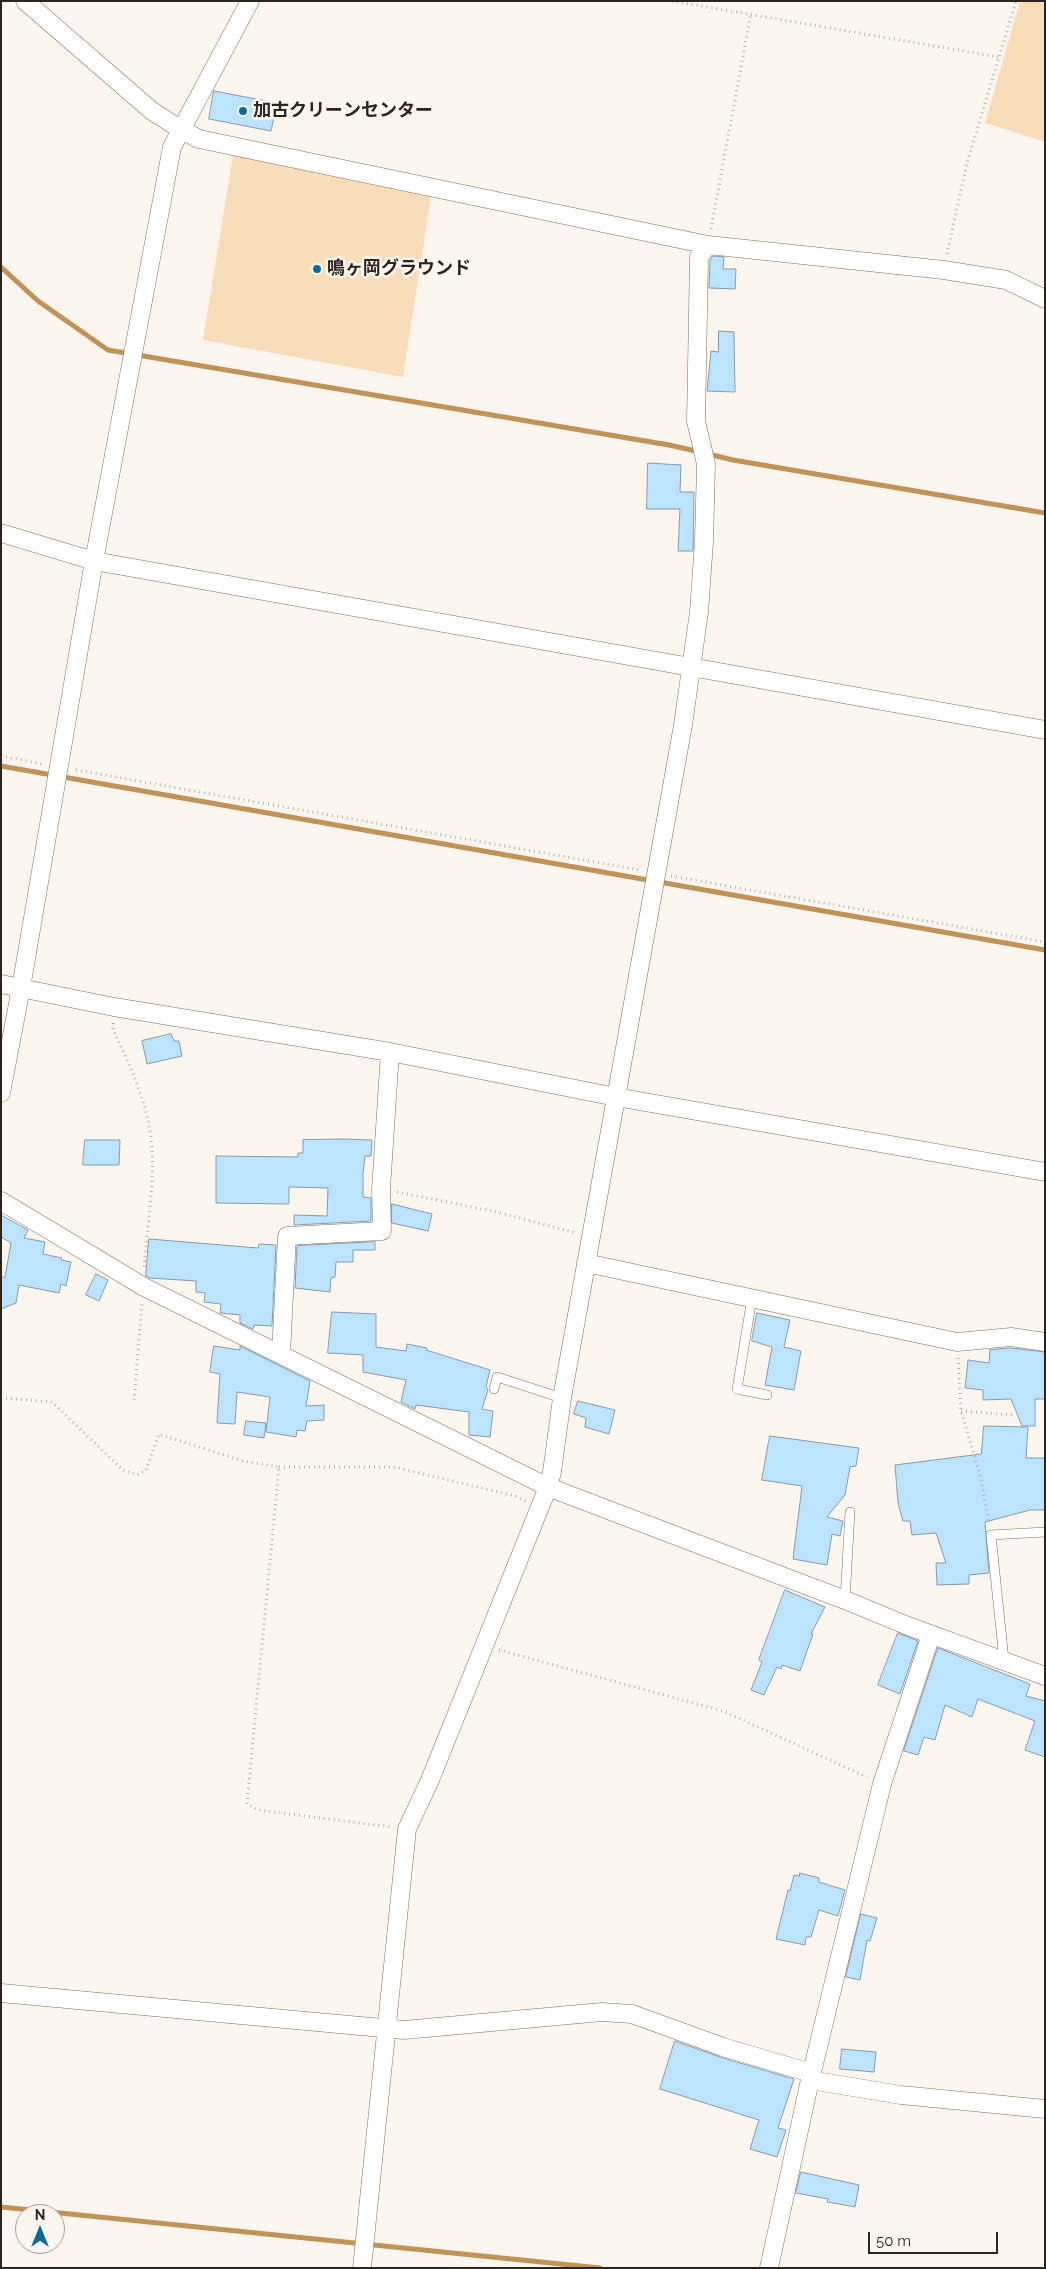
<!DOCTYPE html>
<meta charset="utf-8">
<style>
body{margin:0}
#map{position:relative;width:1046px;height:2269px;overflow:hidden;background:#fdf6ee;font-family:Raleway,sans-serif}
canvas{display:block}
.frame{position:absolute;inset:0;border:2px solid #2c251e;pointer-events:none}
.north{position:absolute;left:15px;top:2204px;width:50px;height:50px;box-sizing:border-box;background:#fdf6ee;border:1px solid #a9a29b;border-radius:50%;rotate:0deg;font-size:14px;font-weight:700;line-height:20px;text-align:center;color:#2c251e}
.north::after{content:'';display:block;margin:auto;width:18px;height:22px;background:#0d6999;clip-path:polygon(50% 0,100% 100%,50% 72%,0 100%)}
.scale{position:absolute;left:868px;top:2232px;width:130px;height:22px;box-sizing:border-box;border:2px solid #2c251e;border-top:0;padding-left:6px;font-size:15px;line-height:18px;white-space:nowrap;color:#2c251e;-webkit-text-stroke:4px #fdf6ee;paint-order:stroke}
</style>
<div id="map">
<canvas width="1046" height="2269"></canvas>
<div class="frame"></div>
<div class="north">N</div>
<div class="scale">50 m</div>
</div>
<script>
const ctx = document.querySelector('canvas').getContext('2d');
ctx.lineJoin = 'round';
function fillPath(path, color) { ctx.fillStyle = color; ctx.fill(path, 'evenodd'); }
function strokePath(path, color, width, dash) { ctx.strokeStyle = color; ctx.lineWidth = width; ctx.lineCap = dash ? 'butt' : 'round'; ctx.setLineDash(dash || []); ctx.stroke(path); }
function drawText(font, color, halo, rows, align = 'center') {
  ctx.font = font + ' Raleway,"Noto Sans JP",sans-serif'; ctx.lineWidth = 5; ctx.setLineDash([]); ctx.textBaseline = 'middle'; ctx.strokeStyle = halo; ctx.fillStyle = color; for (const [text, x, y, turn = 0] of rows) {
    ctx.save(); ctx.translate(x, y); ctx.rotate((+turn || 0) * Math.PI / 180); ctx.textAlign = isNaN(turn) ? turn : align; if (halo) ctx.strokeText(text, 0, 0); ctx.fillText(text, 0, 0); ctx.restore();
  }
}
fillPath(new Path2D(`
 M1020,1h25v141l-60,-19z
 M233,155l198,42 -28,180 -200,-37z`), '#f9ddbb');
strokePath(new Path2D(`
 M1,267l37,34 70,49 561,95 31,7
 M708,454l25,6 312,53
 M1,766l1044,184
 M1,2207l599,61`), '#c09358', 5);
const building = new Path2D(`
 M214,91l63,12 -6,28 -62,-12z
 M713,256l11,1 -1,12h13l-1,20 -26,-1 1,-27z
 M719,331l15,1 1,60 -28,-1 4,-40 7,1z
 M648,463l33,2 -1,27h14l-1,59h-15l2,-42h-33z
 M171,1034l3,7h5l3,15 -35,8 -5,-23z
 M345,1139l27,1 -1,16h-6l-2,18v23l8,1v23l-77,4v-10l33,1 1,-28 -39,-1v17l-73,-1v-47l82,1v-4h5v-13z
 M85,1140h35l-1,25h-36z
 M392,1204l40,10 -4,17 -36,-8z
 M1,1215l27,15 -4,8 21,4 -2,12 19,4 -1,2 10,2 -5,24 -5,-2 -2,9 -40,-8 -3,18 -15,6v-31l4,-1 6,-34 -10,-6z
 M149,1239l109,9 1,-4 17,1 -4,81 -18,-1 -1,4 -13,-6v-8l-20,-2 1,-9 -17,-2 1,-9 -9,-1v-11l-46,-3 -4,-2z
 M375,1242v8h-22v12h-17l-1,15 -4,1 -1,14 -35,-4 2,-42z
 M96,1274l12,6 -9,21 -13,-6z
 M332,1312l44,2v33l30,4 1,-7 20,4 -1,2 64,20 -4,17 2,3 -6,19 11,2 -3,26 -21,-2v-23l-53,-7 -1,4 -14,-7 5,-22 -43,-8v-17l-35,-2z
 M757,1313l33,7 -6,27 17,4 -7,39 -29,-5 7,-38 -20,-6z
 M214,1346l26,4v-4l70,35 -4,25 18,-1v15l-17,1 -2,10 -8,-1 -1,7 -30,-5 4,-35 -33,-5 -2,32 -18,-1 3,-49 -10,-2z
 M1011,1348l34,4v47h-10v27h-13l-11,-27 -28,1v-10l-18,-2 3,-28 21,3 1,-13z
 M578,1401l37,9 -6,24 -24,-7 1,-9 -12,-4z
 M246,1421l20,2 -2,15 -20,-3z
 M984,1426l44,1 -2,31h19v52h-15l-45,12 4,51 -20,2v9l-32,1 -1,-22h10l-10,-30 -24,2 -2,-14h-7l-5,-18 -3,-38 86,-11z
 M770,1436l89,12 -3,18 -6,1 -5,28 -18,22 16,4 -3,15 -8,-2 -5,31 -34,-6 9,-73 -40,-6z
 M785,1590l40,17 -14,27h2l-13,37 -18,-6 -1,4 -4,-2 -13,28 -13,-5 11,-28 -3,-2z
 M898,1633l20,8 -18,53 -22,-9z
 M938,1648l92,36 -4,12 19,5v56l-20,-7 10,-29 -57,-22 -6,18 -27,-12 -10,35 -11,-3 -6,18 -14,-4z
 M800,1873l19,5v4l26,8 -7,26 -19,-6 -8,27h-5l-1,8 -29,-6 12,-49 2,1 4,-16 5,1z
 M861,1914l16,4 -7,23 -3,-1 -7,40 -14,-3z
 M675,2041l45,16 74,22 -16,49 8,2 -9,27 -27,-8 9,-29 -99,-31z
 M842,2049l34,3 -2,20 -34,-3z
 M801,2172l58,13 -4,22 -28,-5 1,-3 -32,-6z`);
fillPath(building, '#bce3ff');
strokePath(building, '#869baa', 1);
const service = new Path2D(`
 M752,1298l-15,91 30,6
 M494,1389l3,-12 65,21
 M845,1600l5,-88
 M1004,1660l-13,-125 54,-3`);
const minor = new Path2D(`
 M25,1l127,110 28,18 19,10 509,106 236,25 62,10 39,19
 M1,533l93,28 951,169
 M1,984l113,23 276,45 226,45 429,75
 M1,1093l20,-105 73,-427 78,-414 78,-146
 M1,1201l143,86 404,200 297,113 63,26 137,50
 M586,1263l371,79 54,-5 34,5
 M281,1354l6,-118 95,-5 -1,-42 9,-137
 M1,1993l403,37 198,-18 30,2 91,33 88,26
 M810,2080l91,15 144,14
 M362,2268l45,-439 23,-49 118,-293 4,-15 10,-74 121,-673 16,-113 5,-70 2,-78 -10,-43 3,-164 9,-12
 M769,2268l41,-188 72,-296 49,-149`);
strokePath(service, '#7d6f5d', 10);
strokePath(minor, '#7d6f5d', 19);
strokePath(new Path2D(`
 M672,1l327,56
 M711,229l40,-216
 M947,254l20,-91 49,-162
 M1,756l41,8
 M76,770l564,100
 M671,876l374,66
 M113,1023v7c13,26 25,53 33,82 14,51 1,106 -2,157
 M397,1192l100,20 79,21
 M958,1358l3,53 19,63 9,49
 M1,1398l51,4 71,68 14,5 9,-5 13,-36 84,27 36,6 -32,337 11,6 133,17
 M134,1400l8,-97
 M961,1411l54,4
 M279,1467h115l121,29 11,5
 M499,1650l224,61 144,66`), '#b9b2aa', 3, [1, 4]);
strokePath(service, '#fff', 9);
strokePath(minor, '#fff', 18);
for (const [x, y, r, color] of [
 [243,111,5,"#0d6999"],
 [317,269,5,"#0d6999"]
]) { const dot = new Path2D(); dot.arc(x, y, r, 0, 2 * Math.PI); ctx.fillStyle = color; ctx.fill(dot); strokePath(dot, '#fdf6ee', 2); }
drawText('bold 18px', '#2c251e', '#fdf6ee', [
 ["加古クリーンセンター",253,111],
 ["鳴ヶ岡グラウンド",327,269]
], 'left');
</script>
